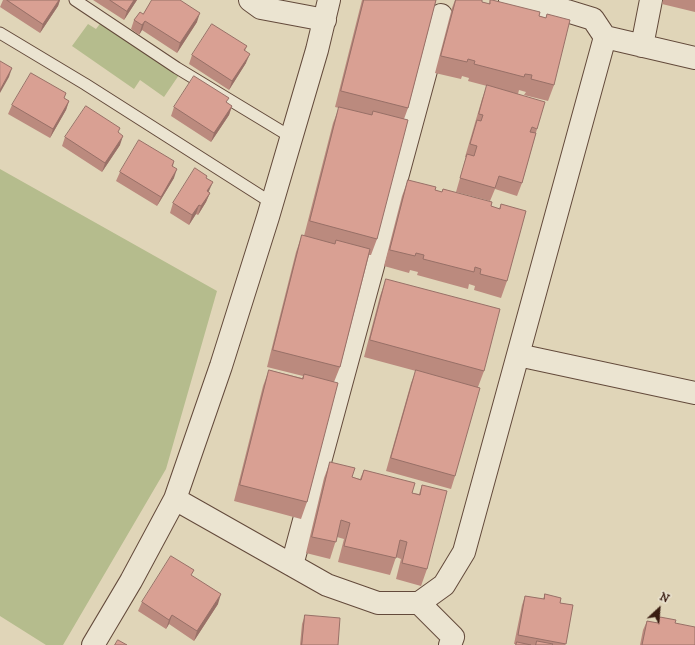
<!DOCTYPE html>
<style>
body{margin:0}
#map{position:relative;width:695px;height:645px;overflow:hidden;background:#e0d5b8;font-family:"IM FELL DW Pica",serif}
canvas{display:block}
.north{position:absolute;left:639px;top:589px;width:40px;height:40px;-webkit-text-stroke:3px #ebe4d1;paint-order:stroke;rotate:26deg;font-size:11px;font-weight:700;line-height:16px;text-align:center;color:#391c11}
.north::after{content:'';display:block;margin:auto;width:14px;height:18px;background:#391c11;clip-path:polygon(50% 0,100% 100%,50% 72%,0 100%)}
</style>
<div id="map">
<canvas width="695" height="645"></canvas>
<div class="north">N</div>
</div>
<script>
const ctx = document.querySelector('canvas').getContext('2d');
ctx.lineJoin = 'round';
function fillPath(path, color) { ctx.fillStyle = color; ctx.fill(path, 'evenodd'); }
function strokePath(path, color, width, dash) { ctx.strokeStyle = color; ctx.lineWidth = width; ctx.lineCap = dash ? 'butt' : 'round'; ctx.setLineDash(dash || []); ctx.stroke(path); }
fillPath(new Path2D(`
 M102,21l77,54 -15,22 -24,-17 -6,9 -62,-43 16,-22 8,5z
 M0,169l217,122 -51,178 -103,176h-17l-46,-29z`), '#b5bc8d');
const service = new Path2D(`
 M75,0l102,68 114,69
 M0,33l85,51 187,119`);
const minor = new Path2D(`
 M250,0l11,8 64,12
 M605,37l90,21
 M642,46l9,-46
 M518,355l177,38
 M175,499l152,86 51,18h41l34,34 -3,8
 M292,565l149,-550
 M419,603l25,-18 20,-33 141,-515 -12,-18 -26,-8 -57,-11
 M93,645l38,-64 44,-82 46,-133 47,-149 49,-167 12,-50`);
strokePath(service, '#634a3b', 13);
strokePath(minor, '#634a3b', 24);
strokePath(service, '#ebe4d1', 11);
strokePath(minor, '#ebe4d1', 22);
fillPath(new Path2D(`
 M3,0h57l-2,6 -18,27 -40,-26z
 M93,0h44l-13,20z
 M362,0h74l-28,108 -4,11 -27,120 -6,16h-2l-29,112 -6,15 -27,120 -6,17 -67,-18 29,-115 6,-16 33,8 1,-2 -36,-9 29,-115 6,-17 2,1 29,-113 6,-15 -4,-1z
 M455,0h27v2l7,2 1,-4 56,18 1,-4 7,71 -6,16 -24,-6 2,-3 -7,-2 -1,4 -17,-4 36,39 -15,54 -5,13 -22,-7 -5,12 -34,-9 10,-35h-1l17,-58 5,-13 -19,-5 1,-3 -7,-2 -1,3 -26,-6 17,-65z
 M663,0h32v12l-33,-8z
 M143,14l54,8 -20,31 -35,-23 -3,5 -8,-6 3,-9z
 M247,46l-2,5 1,12 -17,27 -40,-26 3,-9z
 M66,93l-2,5 5,3 -3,9 -16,28 -42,-24 4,-9z
 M227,103l5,3 -3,9 -18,27 -40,-26 3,-9z
 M118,133l2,12 -18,27 -40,-26 3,-9z
 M174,161l-1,5 1,12 -17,28 -41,-25 4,-9z
 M206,179l3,13 1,1 -4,9 -8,13 -2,-1 -7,11 -19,-12 3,-10z
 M408,180l27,10 7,2 1,-3 56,20 2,-5 6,77 -6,17 -27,-8 1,-4 -6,-2 -1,5 -51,-14 1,-3 -8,-2 -1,3 -25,-7 18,-70z
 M386,279l98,92 -6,16 -23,89 -4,13 -65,-18 25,-88 5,-12 -52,-14 16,-61z
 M330,462l22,15 8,2 4,-9 48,23 7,1 3,-9 5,84 -6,17 -25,-7 5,-20 -5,-2 -6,18 -52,-13 6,-23 -7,-2 -7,22 -24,-6 18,-75z
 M192,576l26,28 -24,37 -25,-17 -3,5 -28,-18 4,-9z
 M545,594l15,9 13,2 -8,40h-49v-1h-2l8,-39 3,-9 18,3z
 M305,615l33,30h-38l2,-21z
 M660,617l15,6 20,22h-55l3,-15 4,-9 10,2z`), '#bb8a7e');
fillPath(new Path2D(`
 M59,0h1l-2,6 -18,27 3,-9z
 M134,0h3l-13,20 3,-9z
 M200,13l-3,9 -20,31 3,-10z
 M145,21l-3,9 -3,5 3,-10z
 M250,54l-4,9 -17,27 3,-9z
 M12,68l-3,9 -9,16v-3z
 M69,101l-3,9 -16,28 3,-9z
 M232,106l-3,9 -18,27 3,-9z
 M123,136l-3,9 -18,27 3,-9z
 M177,169l-3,9 -17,28 4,-9z
 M213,182l-4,9 -5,9 3,-9z
 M210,193l-4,9 -8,13 3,-9z
 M199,205l-3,9 -7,11 3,-10z
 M221,594l-3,10 -24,37 3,-10z
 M172,615l-3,9 -3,5 3,-9z`), '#987067');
const building = new Path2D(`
 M7,0h52l-16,24z
 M110,0h24l-7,11z
 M152,0h28l20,13 -20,30 -35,-22 -3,4 -8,-5 6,-8 3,2z
 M364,0h72l-28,108 -67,-17z
 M456,0h26v2l8,2v-4h2l48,12 -1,4 7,2 1,-4 23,6 -16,65 -23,-6 1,-4 -7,-1 -1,3 -50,-13 1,-3 -7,-2 -1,3 -26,-6z
 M212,24l35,22 -3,4 6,4 -18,27 -40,-26z
 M0,61l12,7 -12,22z
 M31,73l35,20 -2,5 5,3 -16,28 -41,-24z
 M194,76l35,22 -3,4 6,4 -18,27 -40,-26z
 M487,85l58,17 -8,27 -5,-2 -2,5 6,1 -14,50 -23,-7 -4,12 -35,-10 7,-24 7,2 3,-10 -7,-2 7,-24 4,1 2,-6 -4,-1z
 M86,106l34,22 -2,4 5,4 -18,27 -40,-26z
 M339,107l33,8 1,-4 35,9 -31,119 -67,-18z
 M139,140l35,21 -2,5 5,3 -16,28 -41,-25z
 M195,168l12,8 -1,2 7,4 -6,9 3,2 -9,13 -2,-1 -7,10 -19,-12z
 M408,180l28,7 -1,3 7,2 1,-3 49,13 -1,4 9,3 1,-5 25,7 -19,70 -27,-7 1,-5 -6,-2 -1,5 -51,-13 1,-4 -8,-2 -1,3 -25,-6z
 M302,235l33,9 1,-4 34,9 -30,118 -67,-17z
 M386,279l114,30 -16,62 -114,-31z
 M269,370l34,9 1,-5 34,9 -31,119 -67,-17z
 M416,370l64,18 -25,88 -64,-18z
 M330,462l25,6 -3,9 9,3 3,-10 51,13 -3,10 8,2 2,-10 25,6 -20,78 -25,-6 5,-21 -7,-2 -4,18 -52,-12 6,-23 -9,-3 -5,22 -24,-5z
 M171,556l23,14 -3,5 30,19 -24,37 -25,-16 -3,5 -27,-18z
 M545,594l16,4 -1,5 13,2 -7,39 -48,-9 7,-39 19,3z
 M305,615l35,3 -2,27h-36z
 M660,617l16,3 -1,3 20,4v18h-53l5,-24 11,2z
 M118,640l9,5h-12z
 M537,641l16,3 -1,1h-16z
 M517,642l14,3h-15z`);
fillPath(building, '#d9a093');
strokePath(building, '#987067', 1);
</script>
